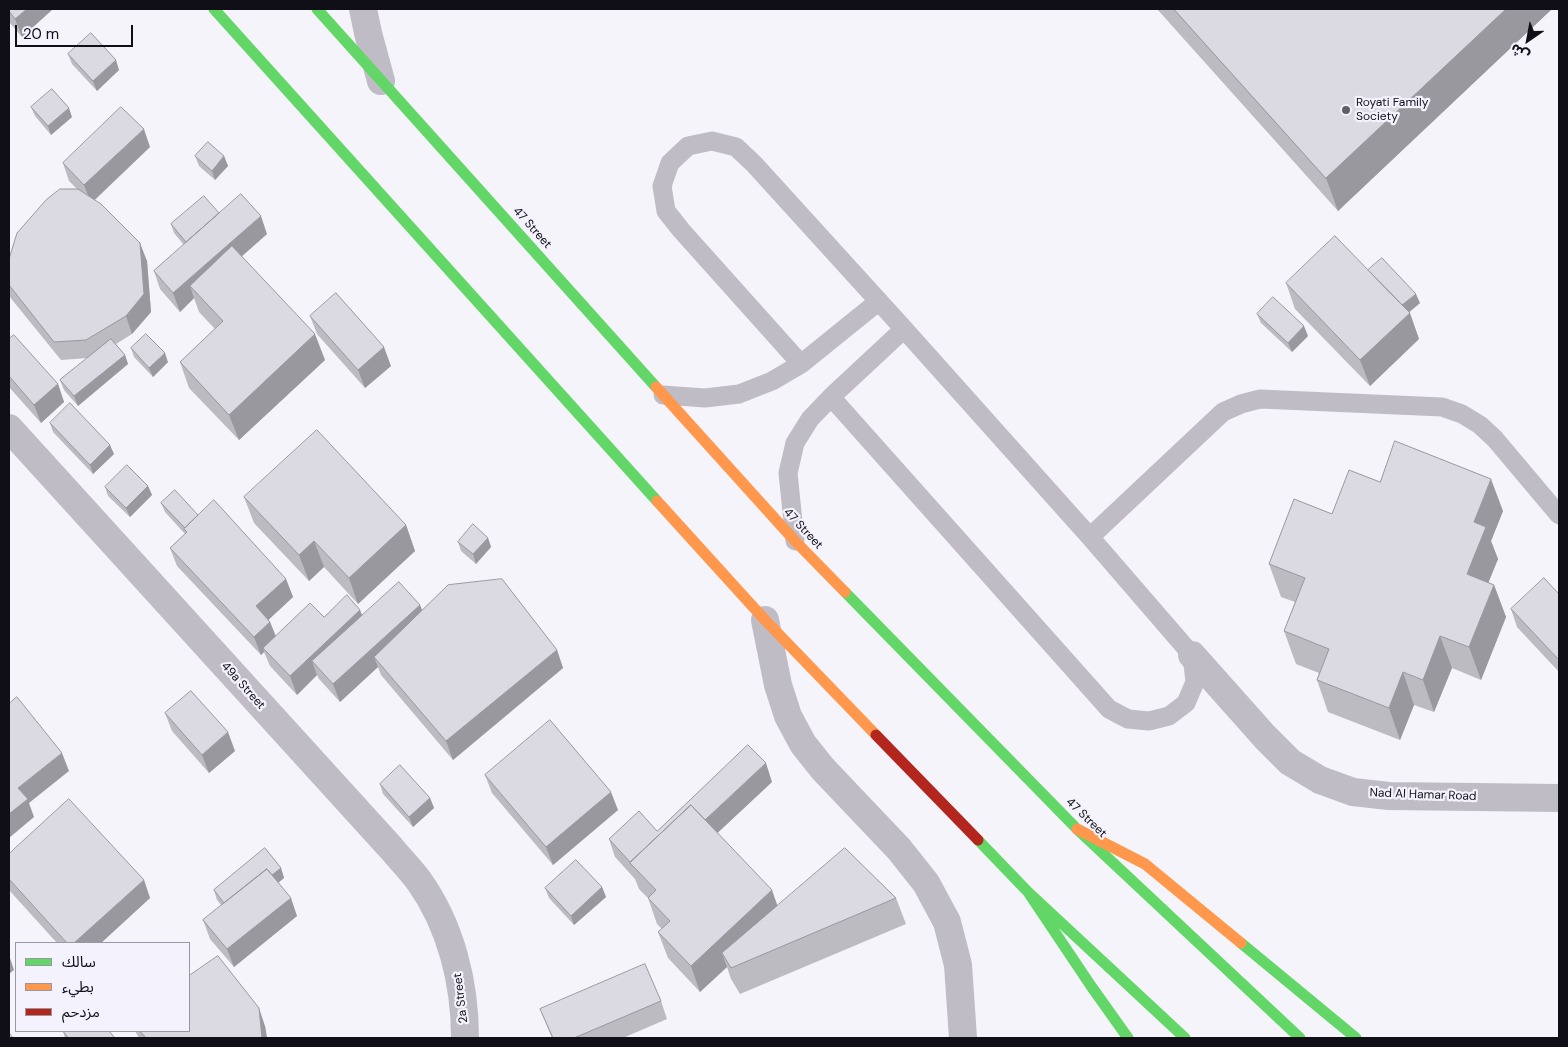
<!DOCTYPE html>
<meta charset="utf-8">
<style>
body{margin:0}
#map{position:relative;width:1568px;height:1047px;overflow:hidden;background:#f5f4fa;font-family:"DM Sans","Noto Sans Arabic",sans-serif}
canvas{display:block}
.frame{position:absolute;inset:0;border:10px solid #100e16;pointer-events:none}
.legend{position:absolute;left:15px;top:942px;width:175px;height:90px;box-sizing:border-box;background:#f4f2fc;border:1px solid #9997a0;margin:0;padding:6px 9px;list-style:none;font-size:15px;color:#100e16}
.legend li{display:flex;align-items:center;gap:10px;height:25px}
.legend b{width:25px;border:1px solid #9997a0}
.north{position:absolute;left:1503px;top:15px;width:50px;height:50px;-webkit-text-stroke:4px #f4f2fc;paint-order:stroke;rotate:213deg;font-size:14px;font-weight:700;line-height:20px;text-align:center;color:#100e16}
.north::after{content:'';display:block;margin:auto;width:18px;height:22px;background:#100e16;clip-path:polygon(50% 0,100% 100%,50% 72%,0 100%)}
.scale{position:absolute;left:15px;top:25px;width:118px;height:22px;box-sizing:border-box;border:2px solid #100e16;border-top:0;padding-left:6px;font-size:15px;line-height:18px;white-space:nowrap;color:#100e16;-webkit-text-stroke:4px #f4f2fc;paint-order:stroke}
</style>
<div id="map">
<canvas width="1568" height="1047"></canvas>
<div class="frame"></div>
<ul class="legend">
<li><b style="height:6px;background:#63d668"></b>سالك</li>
<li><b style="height:6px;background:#ff974d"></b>بطيء</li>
<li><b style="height:6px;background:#b3261e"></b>مزدحم</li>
</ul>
<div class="north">ش</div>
<div class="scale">20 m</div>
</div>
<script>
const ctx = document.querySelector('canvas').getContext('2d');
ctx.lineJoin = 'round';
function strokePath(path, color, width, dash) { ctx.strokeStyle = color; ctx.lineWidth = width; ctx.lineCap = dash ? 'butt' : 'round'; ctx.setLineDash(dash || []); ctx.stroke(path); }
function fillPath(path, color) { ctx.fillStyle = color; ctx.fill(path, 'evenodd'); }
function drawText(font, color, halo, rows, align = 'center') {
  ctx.font = font + ' "DM Sans",sans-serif'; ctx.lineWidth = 4.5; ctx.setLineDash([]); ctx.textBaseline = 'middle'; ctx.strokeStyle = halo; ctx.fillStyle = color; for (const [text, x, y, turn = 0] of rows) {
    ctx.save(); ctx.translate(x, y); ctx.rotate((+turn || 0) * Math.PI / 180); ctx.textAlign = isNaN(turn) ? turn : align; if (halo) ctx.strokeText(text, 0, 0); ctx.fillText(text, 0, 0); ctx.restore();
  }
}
strokePath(new Path2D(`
 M801,364l-120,-134 -15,-19 -4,-25 8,-23 18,-17 24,-5 24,6 18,17 150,165 186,208 102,118 3,27 -9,21 -17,13 -20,5 -21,-2 -19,-10 -278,-312
 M663,395l42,3 34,-4 33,-13 29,-17 78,-63
 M1090,537l133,-125 18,-8 19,-5 182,8 20,7 18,11 15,14 64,76
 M795,541l-7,-68 7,-30 15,-24 21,-22 73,-68`), '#bfbcc6', 19);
strokePath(new Path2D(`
 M363,9l5,24 13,48
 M9,428l382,420c9,11 19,21 28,33 32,45 46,102 46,157
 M765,620l13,65 10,31 15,28 20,25 76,80 27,34 21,39 11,43 5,73
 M1192,655l73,82 25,25 30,18 33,12 36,4 170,2`), '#bfbcc6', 28);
strokePath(new Path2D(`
 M214,9l443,492
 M317,9l339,378
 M845,592l232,237 223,209
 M978,840l50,52 157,146
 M1028,892l63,94 37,52
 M1241,943l115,95`), '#63d668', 11);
strokePath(new Path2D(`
 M656,387l139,154 50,51
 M657,501l108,119 111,115
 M1077,829l68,35 96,79`), '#ff974d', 11);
strokePath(new Path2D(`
 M876,735l102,105`), '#b3261e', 11);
fillPath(new Path2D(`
 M9,9h44l-31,28 -13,-15z
 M1157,9h395l-214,202z
 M68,54l51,16 -22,21 -25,-27z
 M31,107l41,10 -21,18 -16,-19z
 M150,147l-55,53 52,61 4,51 -19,22 -16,10 9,11 3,9 -50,42 -14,-16 -4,-10 28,-22 -27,2 -52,-64v-37l68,-70 -8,-8 -6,-18z
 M195,156h29l4,10 -13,14 -16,-14z
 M219,213l48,21 -25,22 83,104 -86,80 -50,-52 -9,-26 35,-33 -16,-17 -5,-14 -14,14 -20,-23 -6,-18 30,-26 -10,-12 -3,-9z
 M1368,270l52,33 -11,9 10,27 -49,47 -75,-77 -9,-26z
 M1257,314l51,22 -16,16 -31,-29z
 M310,316l81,50 -26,22 -48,-54z
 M9,339l49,45 6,18 -23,21 -32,-36z
 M131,348l37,14 -15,15 -19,-20z
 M50,423l64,31 -21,20 -40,-42z
 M148,486l4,9 -22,22 -22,-21 -3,-9z
 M244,497l162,28 9,26 -57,53 -34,-37 -15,14 -55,-58z
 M161,503l37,12 88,64 7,18 -25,23 2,2 6,14 48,-19 36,-7 2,5 58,-10 2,5 135,40 6,18 -110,92 -72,-85 -3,-8 -38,35 -21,-23 -2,-4 -20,20 -27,-29 -6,-14 -3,3 -84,-89 -7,-18 15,-14 -20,-22z
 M1503,511l-12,30 7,18 -10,23 6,3 12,32 -25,63 -29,-12 -18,44 -20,-7 -14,35 -72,-28 -11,-32 2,-7 -23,-9 -12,-33 11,-29 -14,-5 -12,-33 63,-50z
 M488,538l3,9 -15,17 -15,-13 -3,-9z
 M1559,594v78l-42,-45 -6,-18z
 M165,713l70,38 -26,22 -37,-42z
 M485,775l133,35 -65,55 -61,-72z
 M772,782l-55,51 61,73 118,-8 10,26 -166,70 -9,-15 -4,-12 -27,25 -32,-34 -10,-26 4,-3 -5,-5 -9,-26 -9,-9 -4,-10 -20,-22 -6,-18 48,-8z
 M380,784l50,14 4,10 -21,19 -30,-33z
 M9,854l135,26 6,18 -49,45h-44l-48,-53z
 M281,868l3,10 -6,5 19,33 -63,51 -24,-28 -7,-19 19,-14 -5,-6 -3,-10z
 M602,887l4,10 -32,28 -25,-27 -4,-10z
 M661,1001l6,18 -44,19h-71l-12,-29z
 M265,1026l2,12h-128l-4,-7h54z
 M63,1031h46l6,7h-50z`), '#bcbbc2');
fillPath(new Path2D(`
 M27,9h26l-31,28 -7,-18z
 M1506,9h46l-214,202 -12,-33z
 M9,46l1,4 -1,25z
 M116,60l3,10 -22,21 -4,-10z
 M69,108l3,9 -21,18 -3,-9z
 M144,129l6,18 -59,56 -7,-18z
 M224,156l4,10 -13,14 -3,-9z
 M261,216l6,18 -69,61 -8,-9 4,12 -14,14 -7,-19z
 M140,243l7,18 4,51 -19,22 -6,-18z
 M1416,294l4,9 -20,17 -4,-10z
 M1410,313l9,26 -49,47 -10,-26z
 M1304,326l4,10 -16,16 -4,-9z
 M315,334l10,26 -86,80 -10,-25z
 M384,347l7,19 -26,22 -7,-18z
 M165,353l3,9 -15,15 -4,-9z
 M125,355l3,9 -50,42 -4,-10z
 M58,384l6,18 -23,21 -7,-18z
 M110,445l4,9 -21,20 -3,-9z
 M1491,479l12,32 -12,30 7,18 -19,47 -12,-32 7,-52z
 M148,486l4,9 -22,22 -4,-9z
 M406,525l9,26 -57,53 -9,-26z
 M488,538l3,9 -15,17 -3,-10z
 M314,541l10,26 -15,14 -10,-26z
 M286,579l7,18 -30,28 -7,-19z
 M1494,585l12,32 -25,63 -12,-33z
 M420,605l7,18 -53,34 4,10 -38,35 -7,-18z
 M360,610l7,18 -55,33 5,14 -20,20 -7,-19z
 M270,622l7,18 -14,8 1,4 -3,3 -7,-18z
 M1440,636l12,32 -18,44 -11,-32z
 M557,650l6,18 -110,92 -7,-19z
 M1403,672l11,33 -14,35 -11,-32z
 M228,732l7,19 -26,22 -7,-18z
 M62,753l7,18 -40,32 5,14 -25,21v-24l9,-26z
 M766,763l6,19 -62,58 -7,-18z
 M611,792l7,18 -65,55 -7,-18z
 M430,798l4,10 -21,19 -4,-10z
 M281,868l3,10 -51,41 -3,-9z
 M144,880l6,18 -49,45h-27z
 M602,887l4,10 -32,28 -3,-9z
 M772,890l9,26 -59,37 5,14 -27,25 -9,-26z
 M291,898l6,18 -63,51 -7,-18z
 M9,955l5,15 -5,4z
 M259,1008l6,18 2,12h-5z`), '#99989e');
const building = new Path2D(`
 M9,9h18l-12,10 -6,-8z
 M1174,9h332l-180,169z
 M91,33l25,27 -23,21 -25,-27z
 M52,89l17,19 -21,18 -17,-19z
 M121,107l23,22 -60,56 -21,-22z
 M208,142l16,14 -12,15 -17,-15z
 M60,189h18l23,15 39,39 4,51 -18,22 -40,24 -32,2 -45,-57v-26l8,-26 29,-33z
 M241,194l20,22 -88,77 -19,-22z
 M204,196l15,17 -33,29 -15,-18z
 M1335,236l75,77 -50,47 -74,-77z
 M232,246l83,88 -86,81 -49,-53 43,-41 -33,-35z
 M1382,258l34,36 -14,11 -34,-35z
 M336,293l48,54 -26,23 -48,-54z
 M1273,297l31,29 -16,17 -31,-29z
 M146,334l19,19 -16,15 -18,-20z
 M14,335l44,49 -24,21 -25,-29v-37z
 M111,339l14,16 -51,41 -14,-16z
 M70,403l40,42 -20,20 -40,-42z
 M317,430l89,95 -57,53 -35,-37 -15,14 -55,-58z
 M1395,441l96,38 -17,43 12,5 -19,47 27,11 -25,62 -29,-11 -17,44 -20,-8 -14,36 -72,-28 12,-31 -45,-18 21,-53 -36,-14 25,-65 38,15 17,-44 31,12z
 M127,465l21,21 -22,22 -21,-21z
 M175,490l23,25 -13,13 -24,-25z
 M214,500l72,79 -30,27 14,16 -16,15 -84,-89 17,-16 -3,-3z
 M473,524l15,14 -15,16 -15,-12z
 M1544,578l15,16v66l-48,-51z
 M502,579l55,71 -111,91 -72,-84 74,-72z
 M399,582l21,23 -87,79 -21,-23z
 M347,595l13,15 -70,66 -27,-28 47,-45 14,14z
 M191,691l37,41 -26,23 -37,-42z
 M17,697l45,56 -44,35 10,11 -19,15v-110z
 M550,720l61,72 -65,55 -61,-72z
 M748,745l18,18 -61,57 -14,-15 -61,57 -21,-23 30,-28 18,20z
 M400,765l30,33 -21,19 -29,-33z
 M69,799l75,81 -70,63h-7l-58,-64v-25z
 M691,805l81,85 -81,76 -33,-34 12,-11 -22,-23 8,-8 -26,-27z
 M265,848l16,20 -9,7 -5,-6 -43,34 -10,-13z
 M845,848l51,50 -165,70 -9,-15z
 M576,860l26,27 -31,29 -26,-28z
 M267,869l24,29 -64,51 -24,-29z
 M218,956l41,52 3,30h-116l-6,-7h49v-55z
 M645,964l16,37 -87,37h-21l-13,-29z
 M63,1031h46l6,7h-46z
 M9,1033l4,5h-4z`);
fillPath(building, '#dbd9e1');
strokePath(building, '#99989e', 1);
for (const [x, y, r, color] of [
 [1346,110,5,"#605e66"]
]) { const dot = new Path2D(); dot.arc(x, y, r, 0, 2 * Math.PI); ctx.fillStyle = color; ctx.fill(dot); strokePath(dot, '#f4f2fc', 2); }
drawText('12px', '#100e16', '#f4f2fc', [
 ["Royati Family",1356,103],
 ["Society",1356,117]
], 'left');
drawText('12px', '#100e16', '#f4f2fc', [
 ["47 Street",532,228,48],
 ["47 Street",803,529,47],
 ["49a Street",243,686,48],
 ["Nad Al Hamar Road",1423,795,2],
 ["47 Street",1086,818,44],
 ["2a Street",461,998,-97]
]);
</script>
